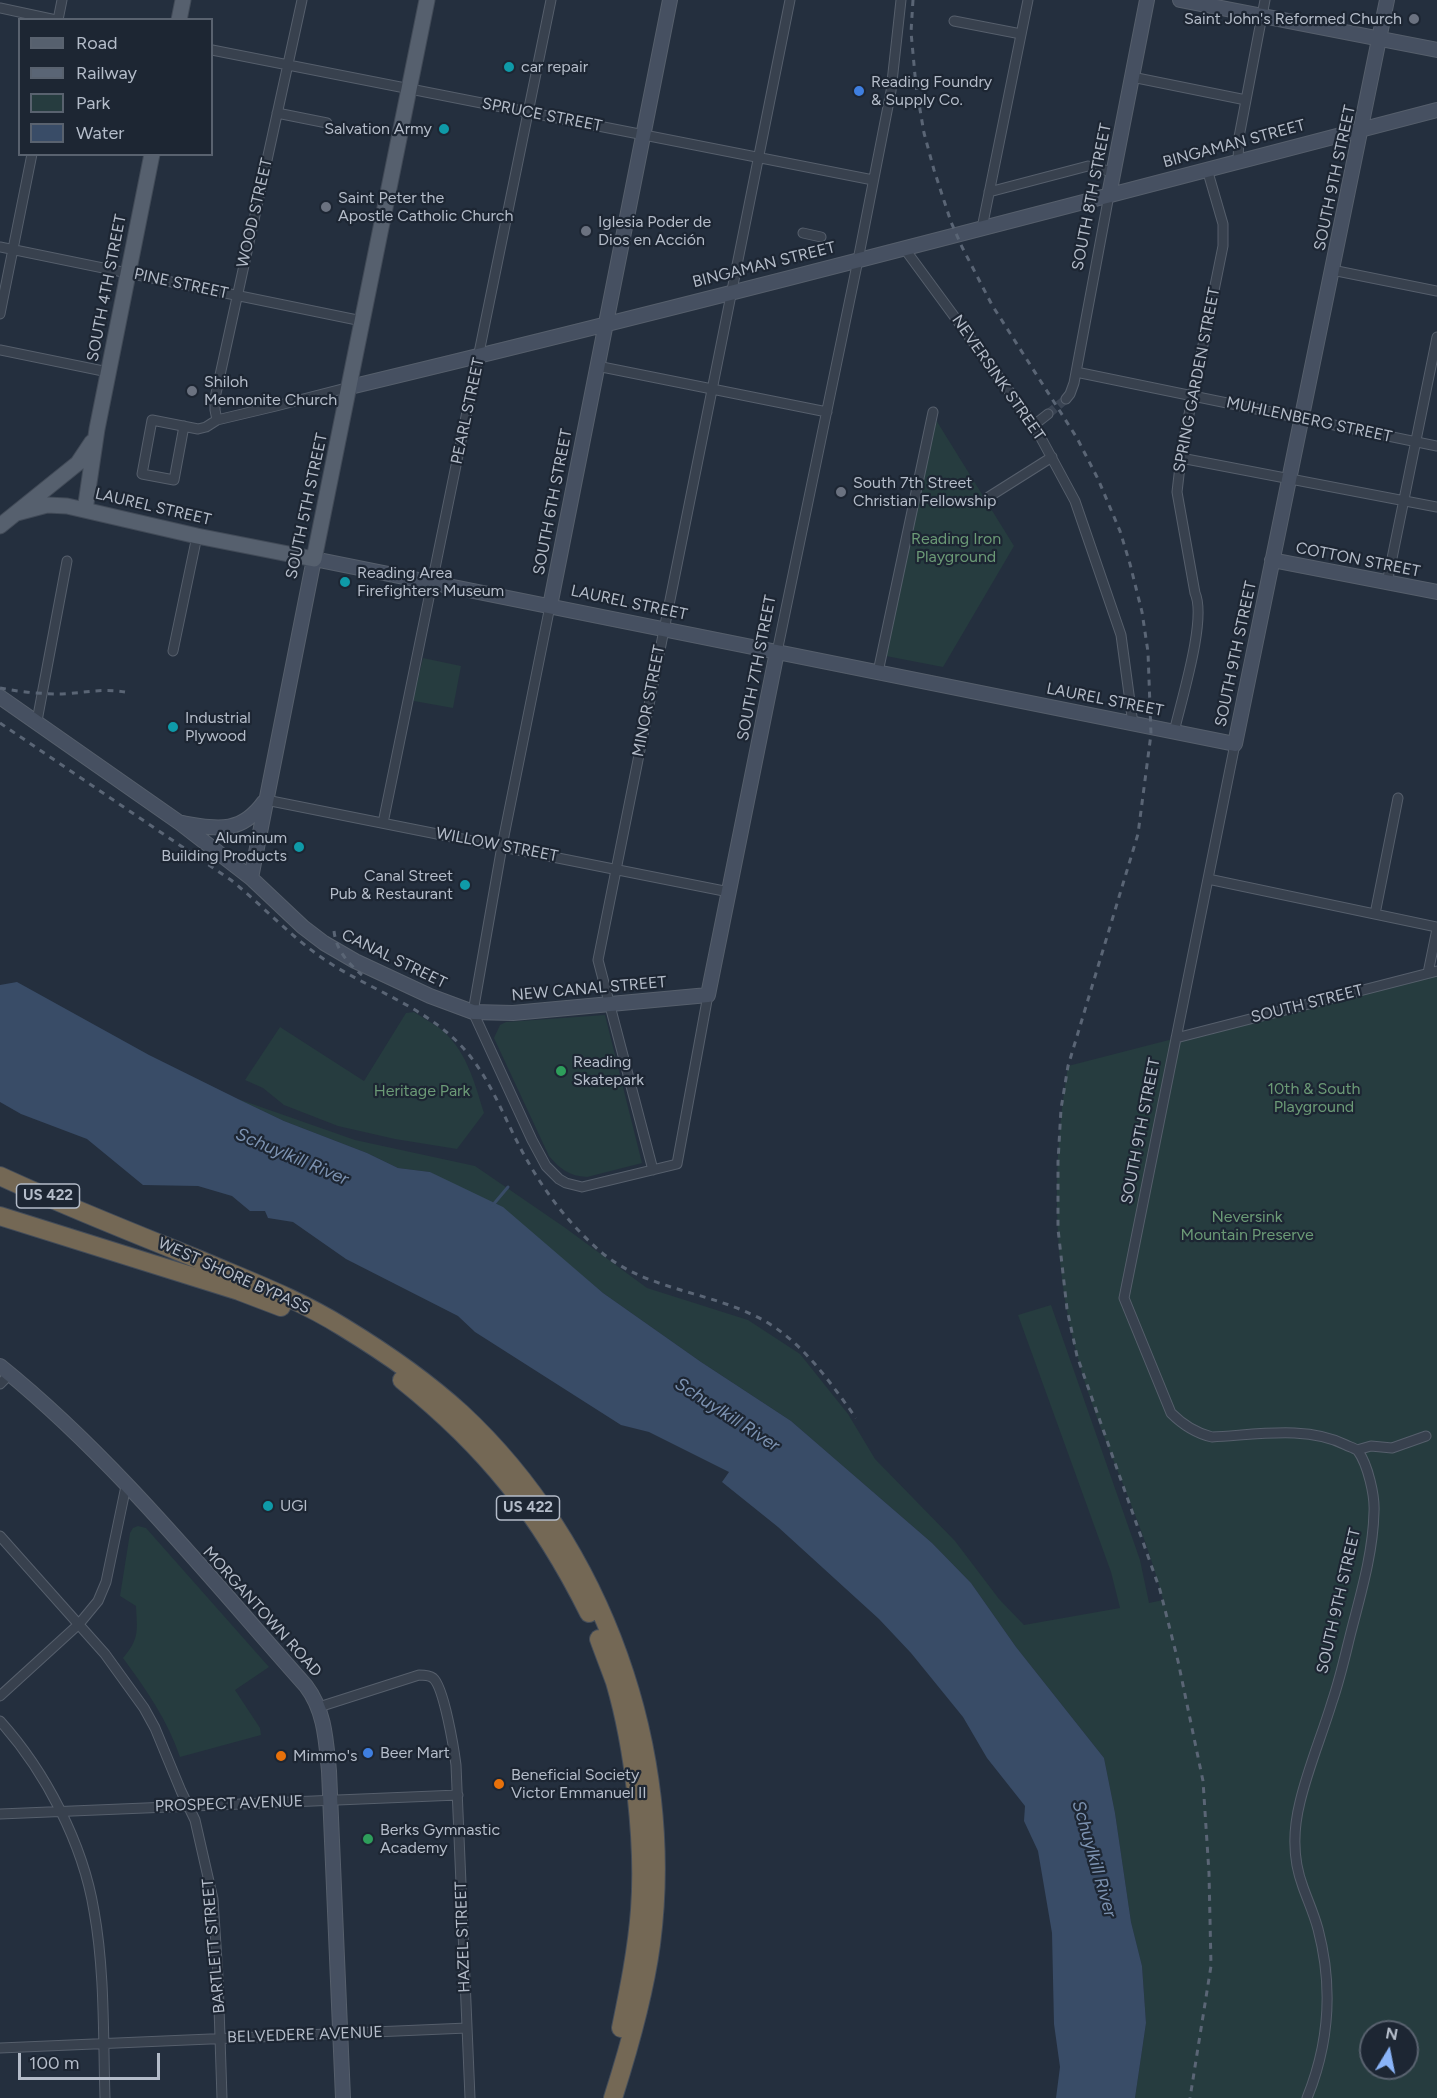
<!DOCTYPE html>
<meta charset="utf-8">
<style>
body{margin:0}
#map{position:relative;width:1437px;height:2098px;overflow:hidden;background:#242f3e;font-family:Figtree,sans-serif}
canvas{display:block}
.legend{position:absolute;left:18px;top:18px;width:195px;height:138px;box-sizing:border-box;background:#1d2633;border:2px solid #59626f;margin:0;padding:8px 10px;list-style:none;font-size:18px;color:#b4bcc9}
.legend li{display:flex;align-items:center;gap:12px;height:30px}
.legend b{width:30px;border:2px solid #59626f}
.north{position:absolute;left:1359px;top:2020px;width:60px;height:60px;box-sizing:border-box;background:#1d2633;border:2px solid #59626f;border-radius:50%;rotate:10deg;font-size:16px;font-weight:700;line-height:24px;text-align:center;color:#b4bcc9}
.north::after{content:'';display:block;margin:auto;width:21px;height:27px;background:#8ab4f8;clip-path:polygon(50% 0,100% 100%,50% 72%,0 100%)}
.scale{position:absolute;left:18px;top:2053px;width:142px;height:27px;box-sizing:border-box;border:3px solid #b4bcc9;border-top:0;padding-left:8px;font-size:18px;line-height:21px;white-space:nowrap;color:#b4bcc9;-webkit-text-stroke:4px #1d2633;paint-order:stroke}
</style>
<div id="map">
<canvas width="1437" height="2098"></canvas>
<ul class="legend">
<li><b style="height:8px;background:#56606e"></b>Road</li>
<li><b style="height:8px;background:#5a6575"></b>Railway</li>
<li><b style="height:16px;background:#263c3f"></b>Park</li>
<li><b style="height:16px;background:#394c67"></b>Water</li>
</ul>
<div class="north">N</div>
<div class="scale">100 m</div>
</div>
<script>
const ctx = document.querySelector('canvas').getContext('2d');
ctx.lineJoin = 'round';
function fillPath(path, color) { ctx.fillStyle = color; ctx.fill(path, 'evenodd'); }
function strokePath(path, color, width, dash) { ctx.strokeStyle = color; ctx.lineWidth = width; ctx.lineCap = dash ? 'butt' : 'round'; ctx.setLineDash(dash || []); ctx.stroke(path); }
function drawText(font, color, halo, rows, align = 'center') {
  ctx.font = font + ' Figtree,sans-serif'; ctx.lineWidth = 4.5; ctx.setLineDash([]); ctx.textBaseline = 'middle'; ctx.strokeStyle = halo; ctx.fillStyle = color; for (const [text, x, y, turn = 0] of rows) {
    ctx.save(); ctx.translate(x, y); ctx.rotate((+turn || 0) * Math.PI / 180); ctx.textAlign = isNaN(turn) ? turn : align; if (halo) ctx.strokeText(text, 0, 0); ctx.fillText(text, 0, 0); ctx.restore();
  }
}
fillPath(new Path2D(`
 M936,420l78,126 -71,121 -57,-11z
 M423,658l38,8 -8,42 -39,-7 -1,-2z
 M1437,971v1127h-302l11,-75 -4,-57 -11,-44 -16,-109 -11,-55 -88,-111 -45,-64 -39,-40 -141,-122 -90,-59 -98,-69 -48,-40 -125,-81 -32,-4 -31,-15 -83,-32 -46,-22 117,41 120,26 89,61 83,61 101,32 52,34 48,60 27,45 80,82 44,58 25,26 96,-17 -9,-36 -93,-257 33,-10 89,255 9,43 14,-3c-21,-84 -64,-161 -86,-245 -25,-93 -25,-194 -9,-289zM1371,2032h36v36h-36z
 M414,1012c8,5 16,10 24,15 28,21 36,54 46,86l-27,36 -62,-10 -57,-13 -54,-21 -21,-17 -18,-8 35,-53 84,54 42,-68z
 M605,1015l37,148 -55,14c-18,-1 -27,-8 -38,-21l-55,-118 6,-13 6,-3z
 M138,1526l8,2 123,139 -34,23 25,38 1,7 -81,22c-12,-36 -34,-68 -57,-99 17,-20 14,-27 13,-52l-16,-10 10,-63 3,-5z`), '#263c3f');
fillPath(new Path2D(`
 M17,982l132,73 89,44 46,22 83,32 31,15 32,4 73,35 100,86 98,69 90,59 141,122 39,40 45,64 88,111 11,55 16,109 11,44 4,57 -11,75h-79l4,-31 -6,-43 -2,-91 -14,-82 -14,-30 1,-15 -38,-48 -24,-41 -52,-64 -32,-34 -101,-92 -56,-45 7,-10 -80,-40 -28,-7 -146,-93 -17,-16 -112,-57 -53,-37 -25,-4 -3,-7h-15l-18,-15 -34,-10 -55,-1 -56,-46 -66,-25 -21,-12v-117z`), '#394c67');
strokePath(new Path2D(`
 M492,1206l16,-19`), '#394c67', 3);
strokePath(new Path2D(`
 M1048,414l18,-15`), '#3a4453', 9, [9, 4.5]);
const street = new Path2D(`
 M0,8l56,12
 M58,20l4,-20
 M954,21l67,13
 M212,50l661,130
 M1132,77l114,23
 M277,113l50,10
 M1238,161l1,-24 26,-137
 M989,192l99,-26 25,6
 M982,228l46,-228
 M803,233l18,4
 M0,247l362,74
 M904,248l130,177 41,76 46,134 12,89
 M1332,270l105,21
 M0,314l32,-160
 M0,350l108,22
 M597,366l230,46
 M1076,372l361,74
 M1066,399l4,-5 4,-11 35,-188
 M217,420l-2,-10v-12l87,-398
 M1034,425l14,-11
 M184,426l-10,54 -32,-6 10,-54 46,9 8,-2 11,-7 59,-14 74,-19
 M1181,458l256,49
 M987,498l65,-41
 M1387,583l50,-246
 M550,606l-48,240 -29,166 59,128 14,26 13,13 7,4 16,4 95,-23 31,-169
 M173,651l24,-115
 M777,652l81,-392 33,-169 10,-91
 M878,672l55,-260
 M37,721l30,-160
 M1174,732c7,-31 33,-113 21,-139l-18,-101 5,-43 41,-203v-22l-16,-55
 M1235,744l-111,554 47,115c12,12 24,20 41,24 43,-2 95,-12 134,8 4,2 9,3 12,6 10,14 17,45 16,61 -1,41 -13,81 -23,120 -6,24 -11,47 -19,70 -10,33 -24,66 -32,100 -7,28 -8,56 3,85 5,14 11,27 15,42 15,57 11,115 -11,169
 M266,800l463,92
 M383,823l168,-823
 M1208,879l229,48
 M1375,914l23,-116
 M1428,973l9,-44
 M1176,1038l261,-67
 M653,1170l-55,-210 192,-960
 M0,1384l10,-10
 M1357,1450l14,-4 21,2 34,-12
 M0,1536l105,118 39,54 11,20 26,63 14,29 18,79 5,78 4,121
 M0,1696l79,-72 19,-23 8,-19 20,-96
 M319,1707l100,-32c5,0 10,0 14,3 11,9 21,71 23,87l14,333
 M0,1721c45,50 83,122 94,190 11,61 9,125 11,187
 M0,1814l458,-19
 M0,2048l467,-20`);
const secondary = new Path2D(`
 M1180,0l257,50
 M1109,195l38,-195
 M350,387c364,-87 725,-183 1087,-277
 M1272,560l165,32
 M550,606l120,-606
 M0,697l180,126 71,55 52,49 21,16 31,18 75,35 43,16 40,1 195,-18 69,-343
 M182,823c36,6 59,11 82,-21
 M251,878l63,-319 921,185 152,-744
 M0,1366c114,92 209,211 306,320 19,25 20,55 23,85l14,327`);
const primary = new Path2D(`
 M179,20l4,-20
 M85,510l12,-81 55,-275
 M17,513l30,-8 20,1 130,30 117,23 113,-559
 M0,526l78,-63 14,-21`);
const highway = new Path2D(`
 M0,1176c67,31 136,58 205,86 47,20 95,38 138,65 41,25 82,53 118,86 142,132 215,339 190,531 -7,52 -22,104 -38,154
 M0,1216l239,75 42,16
 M402,1380c85,68 138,135 187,233
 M599,1639c5,14 11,29 16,43 19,65 30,160 25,228 -3,40 -11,79 -19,118`);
strokePath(street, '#565f6c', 11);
strokePath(secondary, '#565f6c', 16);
strokePath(primary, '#414a57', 17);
strokePath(highway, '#434c59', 20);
strokePath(street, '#38414e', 9);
strokePath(secondary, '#465061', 14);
strokePath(primary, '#56606e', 15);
strokePath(highway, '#746855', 18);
strokePath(new Path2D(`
 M913,0l-2,32 5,54 8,47 10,37 17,52 11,25 30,58 85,133 21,41 22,52 10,33 12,48 6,40 3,82 -13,100 -70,232 -7,43 -3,53v67l9,80 10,47 83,234 18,71 25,120 6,92 2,93 -21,132
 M0,688c20,4 42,6 62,6 22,-1 41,-6 63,-2
 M0,723l231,157c33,27 61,58 97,82 45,29 100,46 137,88 28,32 41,74 62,110 19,34 44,66 74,92 43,36 101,39 150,62 47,21 76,64 105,104
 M334,931c2,19 14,32 28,44`), '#5a6575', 3, [6, 6]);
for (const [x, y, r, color] of [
 [1414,19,6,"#6b7280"],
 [509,67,6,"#0f9aa8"],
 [859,91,6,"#3f7fe0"],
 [444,129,6,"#0f9aa8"],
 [326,207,6,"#6b7280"],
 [586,231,6,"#6b7280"],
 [192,391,6,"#6b7280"],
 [841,492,6,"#6b7280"],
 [345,582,6,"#0f9aa8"],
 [173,727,6,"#0f9aa8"],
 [299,847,6,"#0f9aa8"],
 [465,885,6,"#0f9aa8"],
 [561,1071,6,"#2e9e5b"],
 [268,1506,6,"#0f9aa8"],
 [368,1753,6,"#3f7fe0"],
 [281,1756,6,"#e8710a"],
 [499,1784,6,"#e8710a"],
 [368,1839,6,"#2e9e5b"]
]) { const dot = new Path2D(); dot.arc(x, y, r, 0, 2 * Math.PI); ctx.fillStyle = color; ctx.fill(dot); strokePath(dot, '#1d2633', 2); }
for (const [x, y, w] of [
 [48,1196,63],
 [528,1508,63]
]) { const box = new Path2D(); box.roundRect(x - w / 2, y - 12, w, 24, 4.5); ctx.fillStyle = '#1d2633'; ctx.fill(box); strokePath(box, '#b4bcc9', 1.5); }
drawText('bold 15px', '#b4bcc9', null, [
 ["US 422",48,1196],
 ["US 422",528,1508]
]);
drawText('16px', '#b4bcc9', '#1d2633', [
 ["Saint John's Reformed Church",1402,19,"right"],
 ["car repair",521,67],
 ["Reading Foundry",871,82],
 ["& Supply Co.",871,100],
 ["Salvation Army",432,129,"right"],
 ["Saint Peter the",338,198],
 ["Apostle Catholic Church",338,216],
 ["Iglesia Poder de",598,222],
 ["Dios en Acción",598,240],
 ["Shiloh",204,382],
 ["Mennonite Church",204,400],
 ["South 7th Street",853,483],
 ["Christian Fellowship",853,501],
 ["Reading Area",357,573],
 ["Firefighters Museum",357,591],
 ["Industrial",185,718],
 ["Plywood",185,736],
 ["Aluminum",287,838,"right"],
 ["Building Products",287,856,"right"],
 ["Canal Street",453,876,"right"],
 ["Pub & Restaurant",453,894,"right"],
 ["Reading",573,1062],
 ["Skatepark",573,1080],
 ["UGI",280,1506],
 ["Beer Mart",380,1753],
 ["Mimmo's",293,1756],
 ["Beneficial Society",511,1775],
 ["Victor Emmanuel II",511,1793],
 ["Berks Gymnastic",380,1830],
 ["Academy",380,1848]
], 'left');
drawText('16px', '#b4bcc9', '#1d2633', [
 ["SPRUCE STREET",542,115,11],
 ["BINGAMAN STREET",1234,144,-15],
 ["SOUTH 9TH STREET",1335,178,-78],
 ["SOUTH 8TH STREET",1092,197,-79],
 ["WOOD STREET",255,213,-77],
 ["BINGAMAN STREET",764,265,-14],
 ["PINE STREET",181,284,12],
 ["SOUTH 4TH STREET",107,288,-79],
 ["NEVERSINK STREET",998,378,55],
 ["SPRING GARDEN STREET",1197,380,-79],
 ["PEARL STREET",468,411,-78],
 ["MUHLENBERG STREET",1309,420,12],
 ["SOUTH 6TH STREET",553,502,-79],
 ["SOUTH 5TH STREET",307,506,-78],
 ["LAUREL STREET",153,507,13],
 ["COTTON STREET",1358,560,11],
 ["LAUREL STREET",629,603,12],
 ["SOUTH 9TH STREET",1236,654,-78],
 ["SOUTH 7TH STREET",757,668,-79],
 ["LAUREL STREET",1105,700,11],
 ["MINOR STREET",649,701,-79],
 ["WILLOW STREET",497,845,11],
 ["CANAL STREET",394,959,26],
 ["NEW CANAL STREET",589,989,-5],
 ["SOUTH STREET",1307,1004,-14],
 ["SOUTH 9TH STREET",1141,1131,-79],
 ["WEST SHORE BYPASS",234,1276,24],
 ["SOUTH 9TH STREET",1339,1601,-77],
 ["MORGANTOWN ROAD",262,1612,48],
 ["PROSPECT AVENUE",229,1804,-2],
 ["HAZEL STREET",463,1937,-92],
 ["BARTLETT STREET",214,1946,-95],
 ["BELVEDERE AVENUE",305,2035,-2]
]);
drawText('16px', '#6b9a76', '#1d2633', [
 ["Reading Iron",956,539],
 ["Playground",956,557],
 ["10th & South",1314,1089],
 ["Playground",1314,1107],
 ["Heritage Park",422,1091],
 ["Neversink",1247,1217],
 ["Mountain Preserve",1247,1235]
]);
drawText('italic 18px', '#7c92b1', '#1d2633', [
 ["Schuylkill River",292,1157,23],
 ["Schuylkill River",727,1415,33],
 ["Schuylkill River",1094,1859,74]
]);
</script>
